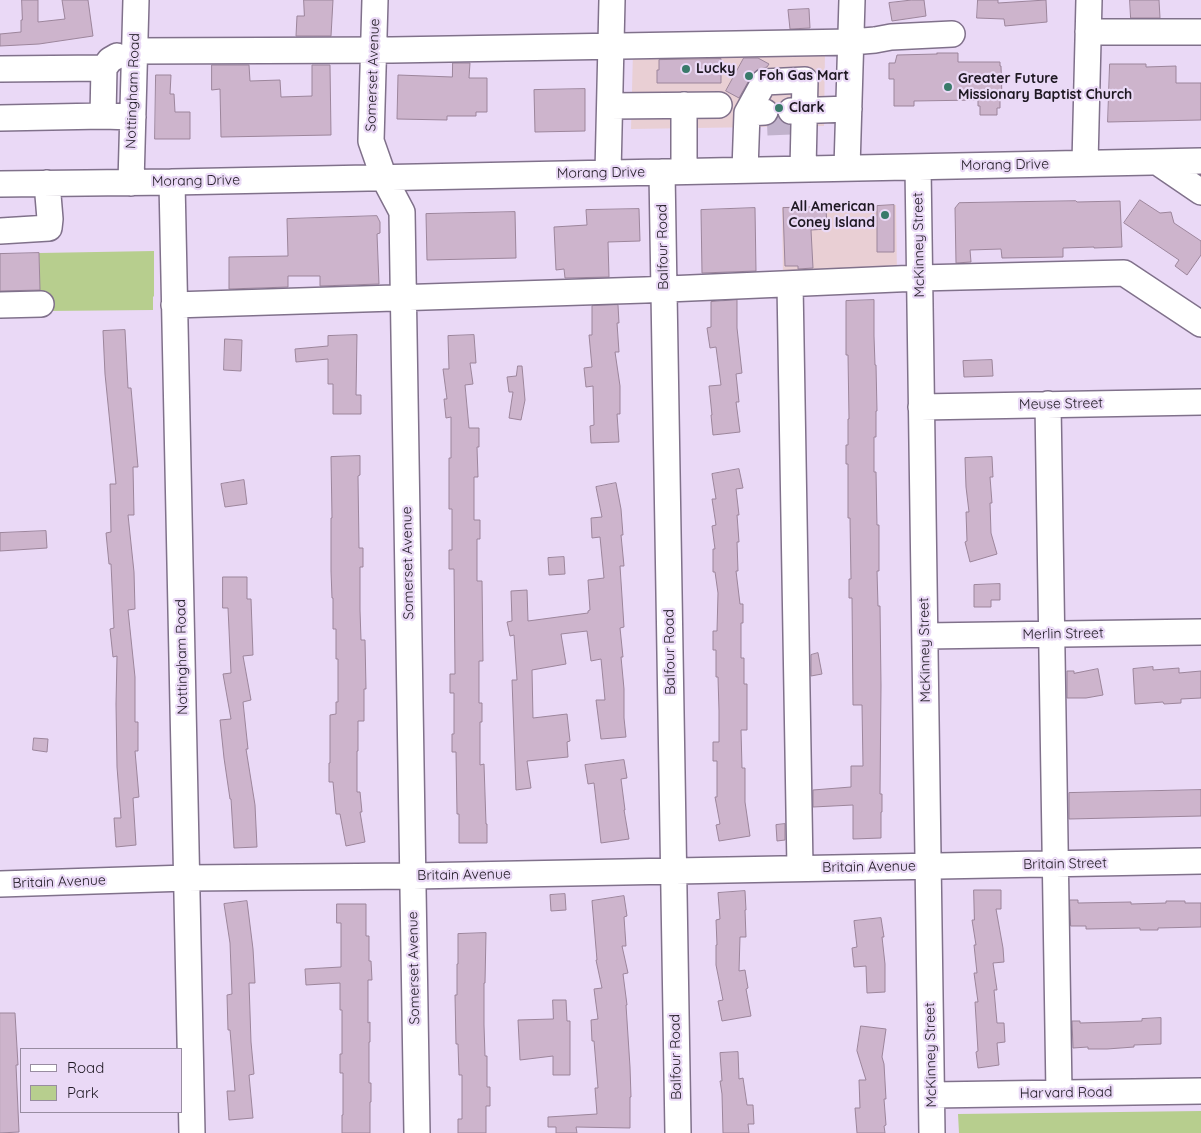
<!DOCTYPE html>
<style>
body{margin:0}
#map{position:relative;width:1201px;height:1133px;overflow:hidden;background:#ead9f6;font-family:Quicksand,sans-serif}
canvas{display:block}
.legend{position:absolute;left:20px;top:1048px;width:162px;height:65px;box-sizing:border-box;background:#ead9f6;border:1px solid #988ca1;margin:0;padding:6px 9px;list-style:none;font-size:15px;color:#1e1822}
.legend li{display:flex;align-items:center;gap:10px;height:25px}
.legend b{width:25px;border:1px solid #988ca1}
</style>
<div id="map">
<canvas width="1201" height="1133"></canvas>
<ul class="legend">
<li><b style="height:6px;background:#fff"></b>Road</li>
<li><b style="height:14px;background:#b7ce8e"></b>Park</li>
</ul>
</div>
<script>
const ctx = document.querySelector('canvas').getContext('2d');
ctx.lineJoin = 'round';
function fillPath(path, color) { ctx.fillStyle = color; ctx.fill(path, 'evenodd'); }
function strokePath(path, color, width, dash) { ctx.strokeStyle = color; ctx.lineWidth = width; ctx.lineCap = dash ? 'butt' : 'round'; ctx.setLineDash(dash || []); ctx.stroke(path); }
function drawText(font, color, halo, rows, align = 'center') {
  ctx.font = font + ' Quicksand,sans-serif'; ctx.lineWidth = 4.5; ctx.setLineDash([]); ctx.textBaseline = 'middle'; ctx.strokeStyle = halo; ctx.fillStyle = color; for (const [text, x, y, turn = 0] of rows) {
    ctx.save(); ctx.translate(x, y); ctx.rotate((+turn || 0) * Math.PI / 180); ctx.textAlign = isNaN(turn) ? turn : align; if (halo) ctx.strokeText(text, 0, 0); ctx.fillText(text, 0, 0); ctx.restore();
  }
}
fillPath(new Path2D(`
 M825,51l-1,75 -193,3 2,-77z
 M896,205l1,70 -114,3 -1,-71z`), '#e9cfd4');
fillPath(new Path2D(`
 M154,251v45l-1,1v13l-108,1 -5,-13 -1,-45z
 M1201,1111v22h-242l-1,-19z`), '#b7ce8e');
const building = new Path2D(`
 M22,0h16v22l27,-3 -3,-19h26l5,36 -54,8 -39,2v-12l21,-2v-12h1z
 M304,0h29l-2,36h-35l1,-20h7z
 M912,0h12l2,16 -34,5 -3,-18z
 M978,0h20v3l48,-3 1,22 -42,4 -1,-7 -27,-1z
 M1130,0h29l1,18h-29z
 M809,9l1,19 -20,1 -2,-19z
 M937,53h21v9h42v4h1l1,32h-2v10h-3v7h-17v-9h-2v-6l-64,1v5h-20v-27h-5v-16h6l2,-8 40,-1z
 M744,58h14l11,6 -2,3 -10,3 -5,5 -13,23 -13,-7z
 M721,59v24h-64v-13h2v-10z
 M453,63h17l-1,15h18v34h-11v4h-29v4l-50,-1 1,-44 54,2z
 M1110,64h36v3l30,-1v17h25v37l-93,2z
 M212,65h37l1,16 30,-1 1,17 31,-1v-31h18l1,70 -110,2 -1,-48 -8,1z
 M156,75h15l-1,19h4l1,18h15v27h-35z
 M585,89v42l-50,1 -1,-42z
 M1140,200l20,13 11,-1 3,11 27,18v14l-14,20 -12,-9 4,-6 -55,-37z
 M1076,201l1,1 43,-1 2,46 -28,1v-1l-31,1v9l-61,1 -1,-9 -31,1 1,12 -15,1 -1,-55 4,-5z
 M894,205v47h-17v-46z
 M826,207l1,22 -16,1 2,38 -15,1v-3h-13l-2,-58z
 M755,208l1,63 -54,2 -1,-63z
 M639,209l1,32 -32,1 1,35 -44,1 -1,-9 -8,1 -2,-43 33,-2 -1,-15z
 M515,212l1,46 -89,2 -1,-46z
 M377,216l3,6v11l-3,1 2,50 -59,2v-10h-32v11l-59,2v-32l59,-1 -1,-37z
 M39,253l1,37 -40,1v-37z
 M737,300v28l5,45 -6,1 3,28h-3l4,30 -27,3 -2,-20h1l-3,-29 12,-1 -5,-38 -6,1 -3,-20 4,-1v-25z
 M874,300v36l1,29h1l1,46h-1v26h-2v35h2l1,53h2v46h-2l1,35h2l1,80 -1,108h2v18h-1v26l-28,1v-34l-40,2v-17l38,-3v-21h12l-1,-61h-9l-1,-107h-3v-19h2l-1,-61h-2v-54h-2v-19h2v-26h1l-1,-64h-2v-54z
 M618,305l1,18h-2l2,29h-4l5,34v28h-3l2,28 -28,1 -1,-17 4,-1 -1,-39 -7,1 -2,-19 8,-1 -3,-32h3v-29z
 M125,330l3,58h3l7,79h-5l1,48h-6l6,57 1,37 -7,1 7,67v45h3v29h-3l4,46 -6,1 3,47 -20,2 -2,-29h7l-4,-51 -1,-63 1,-48 -4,1 -3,-28 4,-1 -3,-64h-2l-3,-31 5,-1 -1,-48h6l-11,-110 -2,-43z
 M357,335l-1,60h5v19h-28v-30h-5v-25l-32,3 -1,-13 33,-3v-10z
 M474,335l2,28h-6l3,21 -8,1 4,43h10v19h-2l1,30h-4v43h6v19h-3v42h5l1,80h-4v42h3v19h-2v43l4,-1 2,60h1v19h-28v-29h-2l-1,-62h-4v-18h2v-41h-4v-19h5l-1,-105h-5v-19h3v-41h-3v-51h2v-41l-5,1 -2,-19h3l-4,-30h6l-1,-33z
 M225,339l17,1 -1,31 -17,-1z
 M992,360l1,16 -29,1 -1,-16z
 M518,366h4l3,34 -4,20 -12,-2 4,-26h-4l-2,-15 9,-1z
 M360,456v19l-2,1 1,72h4v19h-3v43l1,30h4l1,49h-2v32h-6v30h-1v41h3l2,20h-2l5,30 -19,4 -6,-32h-4l-3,-32h-4v-19h1v-48l6,-1v-12h2v-43h-2v-30h-3v-31h-1l-1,-27v-53h1l-1,-61z
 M992,457l1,20h-3l2,26h-2l1,30 6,21 -27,8 -5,-20 2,-1 -1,-29h3l-3,-25 -1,-29z
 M739,469l4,19 -7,1 3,26h-2l2,27h-2l1,29h-2l4,33h3v19h-2v35h3v26h3v46h-6l1,38h3v34l5,34 -31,5 -3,-16 4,-1 -5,-27h2v-36h-4v-19h6v-31l-1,-34h-2v-27h-3v-19h4l1,-38 -3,-21h-2v-23h2l-3,-23 4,-1 -4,-26h4l-4,-25z
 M244,480l3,24 -22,3 -4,-23z
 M616,483l5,26 2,26h-2l3,31h-4l4,61 -4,1 3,29h-2l3,32v29l2,19 -25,2 -5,-39h9l-4,-41 -10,2 -4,-30 -26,3 5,30 -34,6 1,48 34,-4 3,27 -3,1 1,15 -41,4 4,27 -15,2 -4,-110h5l-3,-45 -4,1 -3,-14 5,-1 -1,-30 16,-1 1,31 60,-8v-2l2,-1 -2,-30 16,-2 -4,-41 -8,1 -1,-20 11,-1 -6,-30z
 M46,531l1,17 -47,3v-18z
 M564,557l1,17 -16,1 -1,-17z
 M223,577h24v22h4l2,56 -10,1 8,44 -8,2 5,47h-2l9,56 2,42 -23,1 -3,-49h-1l-6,-41 -4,-38 11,-1 -8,-45 8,-1 -3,-65h-5z
 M1000,584v16h-9v7h-17v-22z
 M818,653l4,21 -11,2v-21z
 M1153,667v3l26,-2v5l22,-2v27l-20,1v4l-17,1 -1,-2 -28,2 -2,-35z
 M1098,669l5,26 -17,3h-19v-27h7v2z
 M34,738l14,1 -1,13 -14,-2z
 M624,760l3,18 -6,1 4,31h-1l5,29 -28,4 -7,-60 -6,1 -3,-19z
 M1201,790v26l-132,3v-26z
 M785,824v16l-8,1 -1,-16z
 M974,890h27v19h-5l7,39 1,14 -11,1 4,27h-3l3,33h7l1,19 -8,1 2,22 -21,3 -2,-16 2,-1 -3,-49h3l-4,-29h3l-3,-28h2l-4,-25h2z
 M745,891l1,19h-1l1,27h-6l-1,34 6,-1 3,18 -2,1 5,27 -29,5 -4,-20 5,-1 -7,-35v-20h1l-1,-25 4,-1 -2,-26z
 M565,894l1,16 -15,1 -1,-16z
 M624,896l3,20 -3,1 2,29h-4l6,27 -5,1 4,31h-1l4,62 1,30h-1v31l-54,-1 1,6h-21v-6h-8v-10l49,-3 -2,-26h3l-4,-47h-2l-1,-21 7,-1 -4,-30 8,-1 -6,-28h1l-5,-59z
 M1070,900h8v3l53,-1v2l35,-1v-2h19v2h16v24l-43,1v2h-18v-2l-54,1v-3h-15z
 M247,901l6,48 2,34h-6l2,59 3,32 -5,1 4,43 -24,2 -2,-29h8l-5,-61h-2l-1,-35 5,-1 -2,-51 -6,-39z
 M337,904h29v32h3v25h2l1,19h-4v43l2,-1v20h-1v41h2v19h-1v31h-28v-18h1v-42h-3v-19h2v-44h-2v-27l-34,2 -1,-16 36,-2v-44h-4z
 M881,918l3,19h-2l3,27v28l-18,1 -1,-27 -12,1 -2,-19 5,-1 -3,-26z
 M486,933l-1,50h-1v42l1,31h2v31h3v19h-4v27h-28v-14h4v-44h-3l-1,-31h-2l-1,-49h2v-31h1v-30z
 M553,1000h13l1,21h3v54h-17v-19l-33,4 -2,-40 35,-1z
 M0,1013h15l3,52h-2l3,67 -19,1z
 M1161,1018v26l-27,1v2l-27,2h-19v-2l-15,1 -1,-27h8v2l35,-1 27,-1v-2z
 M861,1026l25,3 -4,28 2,7 2,35h-2l2,26 -2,1 1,7h-28l-2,-25h5l-1,-28h7l-9,-29z
 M738,1052l1,27 4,-1 4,27h6l1,19h-6l1,9h-26l-1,-39 -2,-13h2l-2,-28z`);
fillPath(building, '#cdb4cc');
strokePath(building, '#9c859b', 1);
strokePath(new Path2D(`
 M767,123l24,-1`), '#c1b2cc', 25, [25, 12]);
const minor = new Path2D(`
 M375,0l-4,141 13,37 18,34 15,921
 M1088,32h113
 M134,51l258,-1 459,-8 24,-2 16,-3 61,-3
 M0,69l104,-1
 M610,106l109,-1
 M791,111l58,-2
 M747,113l17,-31 41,-2 -2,89
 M103,116l1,-48 6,-8 7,-4
 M0,118l103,-2 30,1
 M1157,162l44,30
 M1085,163l4,-163
 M918,167l14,966
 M847,168l5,-168
 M745,170l2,-57 18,-1
 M684,171v-66
 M662,172l16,961
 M608,173l4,-173
 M172,182l20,951
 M131,183l5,-183
 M0,184l172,-2 1029,-21
 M0,231l49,-3 1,-9 -3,-36
 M790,284l10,584
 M0,305l41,-1
 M174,305l471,-15 274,-12 205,-5 77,51
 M1048,404l11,689
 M921,407l280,-5
 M925,636l276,-4
 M0,884l187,-6 226,-2 788,-15
 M932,1095l269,-4`);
strokePath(minor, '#80718b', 28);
strokePath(minor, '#fff', 25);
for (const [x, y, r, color] of [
 [686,69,5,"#397a6a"],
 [749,76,5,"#397a6a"],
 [948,87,5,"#397a6a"],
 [779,108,5,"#397a6a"],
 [885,215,5,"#397a6a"]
]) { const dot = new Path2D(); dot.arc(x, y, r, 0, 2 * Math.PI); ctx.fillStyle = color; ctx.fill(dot); strokePath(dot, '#ead9f6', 2); }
drawText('bold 14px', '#1e1822', '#ead9f6', [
 ["Lucky",696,69],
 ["Foh Gas Mart",759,76],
 ["Greater Future",958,79],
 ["Missionary Baptist Church",958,95],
 ["Clark",789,108],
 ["All American",875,207,"right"],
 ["Coney Island",875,223,"right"]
], 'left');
drawText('14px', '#1e1822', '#ead9f6', [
 ["Somerset Avenue",373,75,-88],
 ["Nottingham Road",133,91,-88],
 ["Morang Drive",1005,165,-1],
 ["Morang Drive",601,173,-1],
 ["Morang Drive",196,181,-1],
 ["McKinney Street",919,245,-91],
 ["Balfour Road",663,247,-91],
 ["Meuse Street",1061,404,-1],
 ["Somerset Avenue",408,563,-91],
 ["Merlin Street",1063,634,-1],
 ["McKinney Street",925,650,-91],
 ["Balfour Road",670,652,-91],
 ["Nottingham Road",182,657,-91],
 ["Britain Street",1065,864,-1],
 ["Britain Avenue",869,867,-1],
 ["Britain Avenue",464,875,-1],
 ["Britain Avenue",59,882,-2],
 ["Somerset Avenue",414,968,-91],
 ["McKinney Street",931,1055,-91],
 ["Balfour Road",676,1057,-91],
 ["Harvard Road",1066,1093,-1]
]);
</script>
